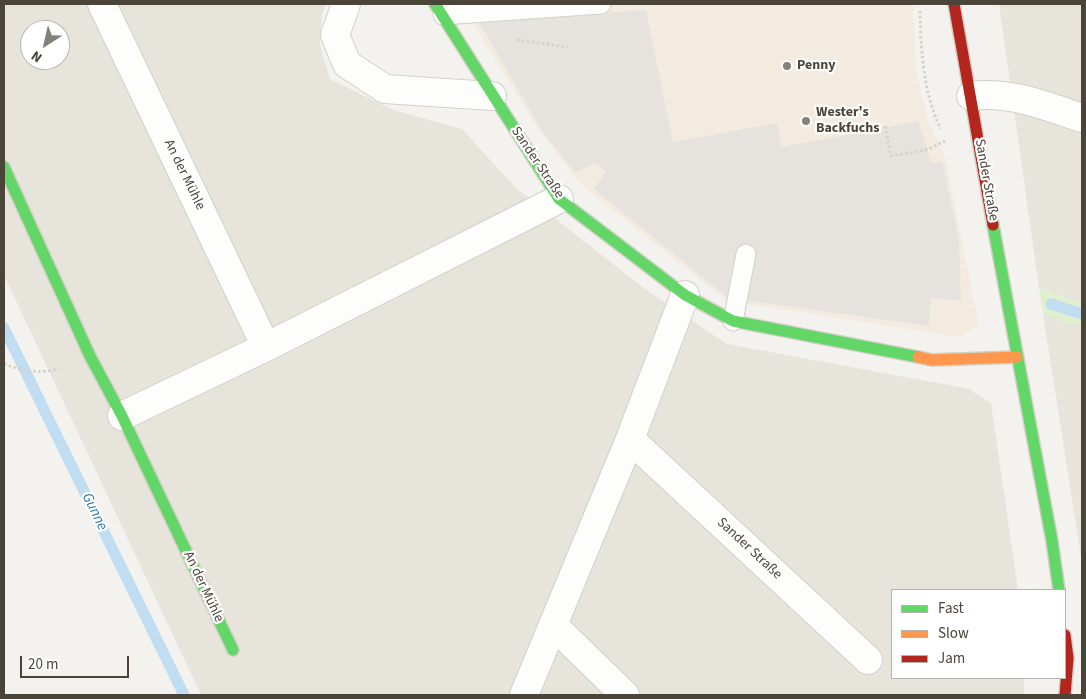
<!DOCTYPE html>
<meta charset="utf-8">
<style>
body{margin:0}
#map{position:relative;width:1086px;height:699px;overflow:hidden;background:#f4f2ee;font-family:"Source Sans 3",sans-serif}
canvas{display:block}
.frame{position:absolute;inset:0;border:5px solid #4b4439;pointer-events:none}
.legend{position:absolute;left:891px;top:589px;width:175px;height:90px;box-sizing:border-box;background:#fff;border:1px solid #b7b4b0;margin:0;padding:6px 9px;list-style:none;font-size:15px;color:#4b4439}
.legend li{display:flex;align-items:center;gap:10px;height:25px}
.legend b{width:25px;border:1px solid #b7b4b0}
.north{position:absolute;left:20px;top:20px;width:50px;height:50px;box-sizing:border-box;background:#fff;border:1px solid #b7b4b0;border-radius:50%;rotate:215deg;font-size:14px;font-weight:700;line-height:20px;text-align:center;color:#4b4439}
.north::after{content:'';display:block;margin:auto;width:18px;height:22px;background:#868178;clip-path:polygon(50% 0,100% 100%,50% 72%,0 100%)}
.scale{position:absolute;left:20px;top:656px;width:109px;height:22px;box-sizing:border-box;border:2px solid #4b4439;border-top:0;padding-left:6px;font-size:15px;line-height:18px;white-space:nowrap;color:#4b4439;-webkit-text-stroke:4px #fff;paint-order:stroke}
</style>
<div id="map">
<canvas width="1086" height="699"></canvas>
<div class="frame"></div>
<ul class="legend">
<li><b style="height:6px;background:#63d668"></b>Fast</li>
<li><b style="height:6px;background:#ff974d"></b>Slow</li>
<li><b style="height:6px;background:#b3261e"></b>Jam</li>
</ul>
<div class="north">N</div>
<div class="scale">20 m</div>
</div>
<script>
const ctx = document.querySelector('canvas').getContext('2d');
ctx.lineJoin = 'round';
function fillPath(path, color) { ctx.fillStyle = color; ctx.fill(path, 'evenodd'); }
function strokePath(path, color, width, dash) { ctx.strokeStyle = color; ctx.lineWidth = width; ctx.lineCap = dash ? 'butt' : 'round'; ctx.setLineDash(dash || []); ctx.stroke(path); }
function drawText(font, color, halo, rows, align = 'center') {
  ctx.font = font + ' "Source Sans 3",sans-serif'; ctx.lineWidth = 4.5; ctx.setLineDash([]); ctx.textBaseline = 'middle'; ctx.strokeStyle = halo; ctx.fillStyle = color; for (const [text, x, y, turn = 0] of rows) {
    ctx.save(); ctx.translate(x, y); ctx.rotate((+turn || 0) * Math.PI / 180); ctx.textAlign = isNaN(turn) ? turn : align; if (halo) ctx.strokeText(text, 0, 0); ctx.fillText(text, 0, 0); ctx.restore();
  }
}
fillPath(new Path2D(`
 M4,4h322l-4,11 -2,30 10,34 63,31 69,19 53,58 130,102 82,55 243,45 21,14 27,187h-126v88h132v17h-823l-197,-420zM30,30h30v30h-30z
 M999,4h83v299l-43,-15z
 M1043,314l39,13v236z`), '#e7e4dc');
fillPath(new Path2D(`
 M465,4h448l3,66 12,51 16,32 35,172 -19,12 -233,-36 -146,-116 -42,-55 -56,-90z`), '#f3ebdf');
fillPath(new Path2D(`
 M1039,288l43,15v24l-39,-13z`), '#e1eecf');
fillPath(new Path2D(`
 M646,10l27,132 104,-19 5,24 137,-26 12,42 11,-2 17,77 2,63 -30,-3 -2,28 -201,-28 -134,-109 12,-17 -11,-9 -20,10 -34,-44 -62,-107z`), '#e6e3df');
strokePath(new Path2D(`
 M1051,304l31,10
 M4,328l180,367`), '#c0ddf1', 11);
const lane = new Path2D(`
 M443,15l158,-11
 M733,321l13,-67`);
const street = new Path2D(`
 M102,4l164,343
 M346,4l-11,31 12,29 38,25 107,7
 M971,96c39,-5 75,10 111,22
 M122,416l144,-69 293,-148
 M630,439l238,221
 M553,625l72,70
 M524,695l106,-256 55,-144`);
const fast = new Path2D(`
 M435,4l124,195 126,96 48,26 185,36
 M4,167l86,189 32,60 111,234
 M993,225l59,316 7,49`);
const slow = new Path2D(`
 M918,357l14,3 85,-3`);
const jam = new Path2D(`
 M954,4l39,221
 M1065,635l3,23 -3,37`);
strokePath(lane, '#d2d0cb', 21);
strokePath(street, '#d2d0cb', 30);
strokePath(fast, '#d3cfc5', 14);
strokePath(slow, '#d3cfc5', 14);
strokePath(jam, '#d3cfc5', 14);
strokePath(new Path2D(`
 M920,11c1,39 3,83 21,118
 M517,40l51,7
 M885,126l6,30 35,-6 19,-9
 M4,364c17,6 37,11 55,4`), '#d3d2cc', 3, [2.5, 2.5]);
strokePath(lane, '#fdfdfc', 19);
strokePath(street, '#fdfdfc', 28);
strokePath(fast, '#63d668', 11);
strokePath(slow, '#ff974d', 11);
strokePath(jam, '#b3261e', 11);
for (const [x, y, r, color] of [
 [787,66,5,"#868178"],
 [806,121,5,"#868178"]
]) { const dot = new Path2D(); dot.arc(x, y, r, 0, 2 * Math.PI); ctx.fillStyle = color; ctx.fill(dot); strokePath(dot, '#fff', 2); }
drawText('bold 14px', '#4b4439', '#fff', [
 ["Penny",797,66],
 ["Wester's",816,113],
 ["Backfuchs",816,129]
], 'left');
drawText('14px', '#4b4439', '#fff', [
 ["Sander Straße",537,163,56],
 ["An der Mühle",184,175,64],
 ["Sander Straße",986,180,80],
 ["Sander Straße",749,549,43],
 ["An der Mühle",203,587,65]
]);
drawText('italic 15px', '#2e7ab2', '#fff', [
 ["Gunne",94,512,64]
]);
</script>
